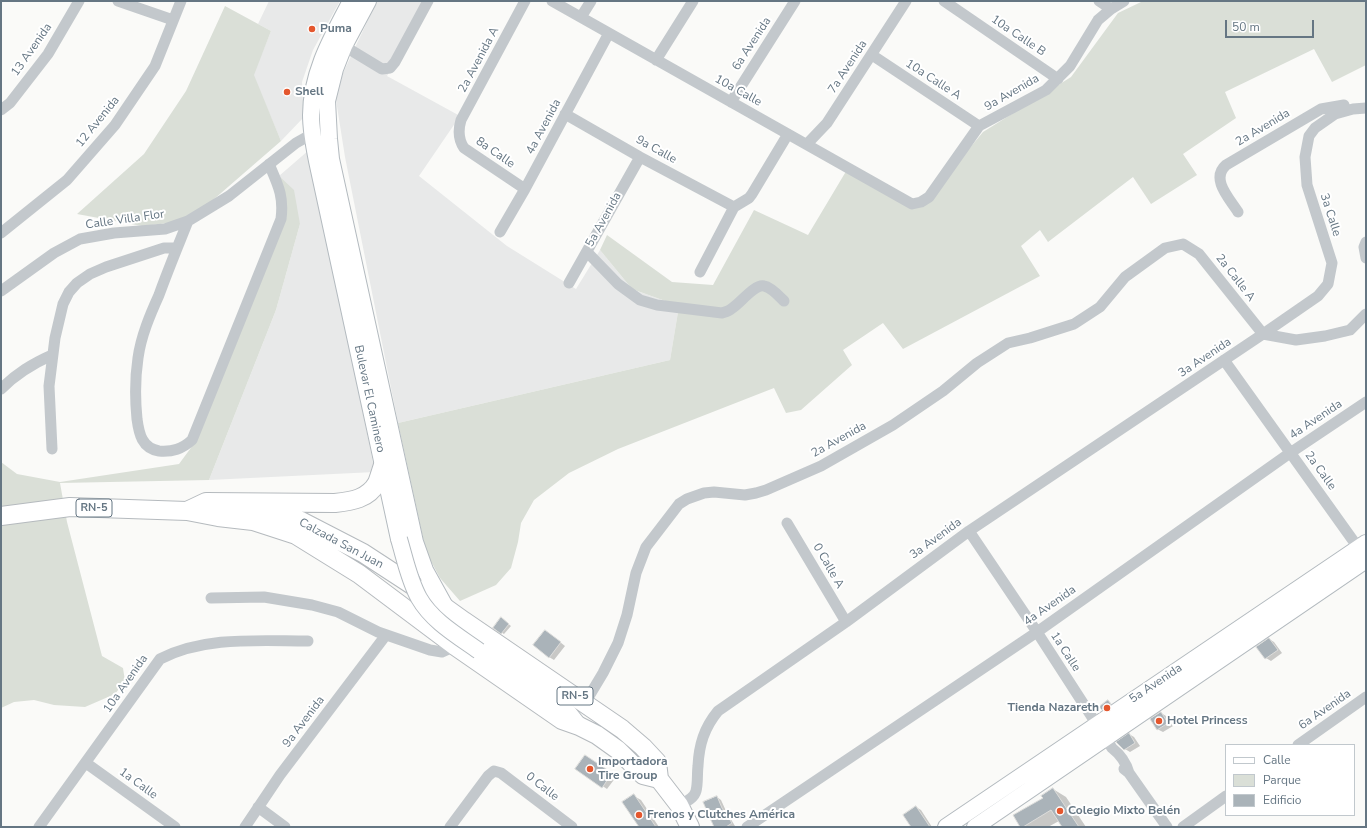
<!DOCTYPE html>
<meta charset="utf-8">
<style>
body{margin:0}
#map{position:relative;width:1367px;height:828px;overflow:hidden;background:#fafaf8;font-family:"Nunito Sans",sans-serif}
canvas{display:block}
.frame{position:absolute;inset:0;border:2px solid #657683;pointer-events:none}
.legend{position:absolute;left:1225px;top:744px;width:130px;height:72px;box-sizing:border-box;background:#fff;border:1px solid #c1c8cd;margin:0;padding:5px 7px;list-style:none;font-size:12px;color:#657683}
.legend li{display:flex;align-items:center;gap:8px;height:20px}
.legend b{width:20px;border:1px solid #c1c8cd}
.scale{position:absolute;left:1225px;top:20px;width:89px;height:18px;box-sizing:border-box;border:2px solid #657683;border-top:0;padding-left:5px;font-size:12px;line-height:14px;white-space:nowrap;color:#657683;-webkit-text-stroke:3px #fff;paint-order:stroke}
</style>
<div id="map">
<canvas width="1367" height="828"></canvas>
<div class="frame"></div>
<ul class="legend">
<li><b style="height:5px;background:#fff"></b>Calle</li>
<li><b style="height:11px;background:#dadfd7"></b>Parque</li>
<li><b style="height:11px;background:#aab3b9"></b>Edificio</li>
</ul>
<div class="scale">50 m</div>
</div>
<script>
const ctx = document.querySelector('canvas').getContext('2d');
ctx.lineJoin = 'round';
function fillPath(path, color) { ctx.fillStyle = color; ctx.fill(path, 'evenodd'); }
function strokePath(path, color, width, dash) { ctx.strokeStyle = color; ctx.lineWidth = width; ctx.lineCap = dash ? 'butt' : 'round'; ctx.setLineDash(dash || []); ctx.stroke(path); }
function drawText(font, color, halo, rows, align = 'center') {
  ctx.font = font + ' "Nunito Sans",sans-serif'; ctx.lineWidth = 4; ctx.setLineDash([]); ctx.textBaseline = 'middle'; ctx.strokeStyle = halo; ctx.fillStyle = color; for (const [text, x, y, turn = 0] of rows) {
    ctx.save(); ctx.translate(x, y); ctx.rotate((+turn || 0) * Math.PI / 180); ctx.textAlign = isNaN(turn) ? turn : align; if (halo) ctx.strokeText(text, 0, 0); ctx.fillText(text, 0, 0); ctx.restore();
  }
}
fillPath(new Path2D(`
 M269,1h71l-27,49 -11,32 2,35 -23,24 -28,-66 18,-44 -13,-7z
 M377,1h53l-43,75 73,40 -41,60 88,70 69,43 24,-39 32,39 47,17 -9,54 -272,63 -53,-266 -9,-57 7,-27z
 M309,150l66,322 -166,8 67,-170 24,-86 -21,-48z`), '#e8e9e9');
fillPath(new Path2D(`
 M1149,1h217v64l-34,17 -18,-33 -89,43 11,26 -53,36 14,21 -46,29 -18,-27 -85,65 -8,-12 -19,16 19,30 -137,73 -20,-26 -40,27 9,15 -51,45 -15,3 -12,-25 -156,61 -49,24 -35,27 -13,23 -3,19 -7,26 -15,17 -36,16 -20,-23 -14,-26 -28,-129 272,-63 9,-54 -47,-17 -32,-39 7,-15 65,47 41,3 41,-75 54,25 40,-67 74,38 61,-74 88,-55 47,-64 23,-11z
 M225,6l46,25 -17,44 27,66 -68,59 -34,22 -37,4 -65,-12 67,-60 42,-63z
 M279,176l15,14 6,34 -24,86 -67,170 -149,3 7,39 35,134 21,12 2,13 -10,13 -30,13 -31,-2 -20,-5 -20,2 -13,6v-246l16,12 43,8 119,-18 14,-19 87,-238z`), '#dadfd7');
fillPath(new Path2D(`
 M503,620l8,6 -7,8 -10,-6z
 M550,634l15,12 -11,14 -5,-3z
 M1269,639l5,3 8,11 -11,8 -5,-3z
 M1108,701l4,5 -7,5 -2,-2z
 M1161,713l5,3 7,10 -10,6 -6,-3z
 M1129,734l5,3 6,9 -10,6 -5,-3z
 M590,759l26,18 -9,12 -30,-20z
 M1053,789l13,8 20,30h-23l-4,-6 -11,6h-26l22,-29z
 M634,796l7,4 18,27h-19z
 M717,797l4,3 5,11 9,15 -2,1h-18l-4,-6 -7,-18z
 M916,807l5,3 11,17h-20z`), '#0003');
const building = new Path2D(`
 M501,617l8,7 -8,10 -8,-6z
 M545,630l16,12 -12,16 -16,-13z
 M1269,638l9,12 -13,9 -9,-12z
 M1108,700l3,4 -9,6 -3,-3z
 M1161,712l7,11 -11,7 -7,-11z
 M1129,733l6,10 -11,7 -8,-8z
 M585,755l27,18 -10,15 -27,-19z
 M1053,788l26,39h-17l-11,-17 -28,17h-3l-7,-12 30,-17 -2,-2z
 M634,794l22,33h-17l-17,-25z
 M717,796l5,12 10,15 -6,4h-12l-11,-25z
 M916,806l14,21h-19l-8,-12z`);
fillPath(building, '#aab3b9');
strokePath(building, '#dcdcda', 1);
const secondary = new Path2D(`
 M351,1c-19,36 -40,72 -40,114 0,16 3,31 6,46l82,378
 M368,1l-24,45 -9,23 -8,32 2,38 2,20 84,383 10,28 21,38
 M479,651l66,43 23,18 11,14
 M946,827l420,-284
 M975,827l391,-267`);
const primary = new Path2D(`
 M241,509l25,2 35,10 62,32 69,45 32,23 158,108 21,18 14,15 2,17 20,26 11,22
 M187,511l19,-9 129,1c17,-2 33,-4 42,-20 2,-5 4,-12 6,-18
 M1,516l69,-9 117,4 31,6 35,4 43,14 63,39 96,72 107,74 17,6 18,9 21,15 25,25 16,4`);
strokePath(secondary, '#b3babf', 18);
strokePath(primary, '#b5babe', 20);
strokePath(new Path2D(`
 M118,1l55,19
 M552,1l360,203 9,-2 8,-5 50,-71 67,-36 24,-24 28,-46 13,-11 13,-8
 M944,1l114,78
 M1099,1l12,8
 M581,17l10,-16
 M344,46l38,23 8,-1 5,-6 33,-61
 M872,55l107,71
 M656,60l37,-59
 M731,102l64,-101
 M1,110l9,-7 38,-49 31,-53
 M565,114l75,43 94,50
 M807,144l20,-21 79,-122
 M525,189l-61,-41c-6,-9 -6,-18 -3,-28l64,-119
 M1238,212c-8,-13 -28,-33 -12,-47l95,-56 23,-4
 M188,221c-10,25 -20,49 -29,74 -9,20 -18,41 -21,63 -3,20 -3,41 -1,61 2,15 5,29 22,32 14,1 23,-2 33,-11l89,-221c3,-23 -3,-34 -12,-55
 M500,232l25,-43 84,-156
 M1,233l66,-53 48,-55 40,-59 26,-65
 M1366,242l-2,5 2,11
 M587,252l31,32 22,16 17,5 65,8c3,-1 7,-2 9,-4 9,-5 23,-25 33,-23 7,1 15,10 20,15
 M700,272l34,-65 15,-9 3,-4 36,-60
 M569,283l71,-126
 M1,291l53,-38 26,-14 34,-6 51,-4 23,-8 41,-25 67,-53 16,-9
 M1263,334l33,6 29,-4 25,-6 16,-16
 M1224,360l138,193
 M1,389c16,-16 31,-25 51,-34
 M52,449l-3,-63 6,-48 8,-34 6,-12 8,-9 13,-9 16,-7 58,-19h13
 M787,523l59,99
 M969,531l68,101 75,116c9,7 14,14 17,25
 M211,598l53,-1 48,8 26,7 40,20 52,18 12,2 13,-6
 M585,703l18,-30 15,-30 9,-28 9,-42 10,-26 33,-43 8,-5 17,-6 10,-1 31,3 11,-2 10,-3 55,-24 72,-41 50,-34 34,-28 31,-20 22,-5 44,-14 26,-17 25,-30 40,-29 18,-4 16,10 64,80
 M1298,745l68,-48
 M86,763l89,64
 M1124,769l5,4 38,54
 M679,805c6,-3 15,-6 17,-14 2,-7 1,-17 2,-25 1,-21 6,-38 20,-55l128,-89 123,-91 294,-197 55,-38 10,-12 4,-21 -25,-78 -2,-28 4,-21 6,-8 20,-14 18,-5 13,-1
 M258,807l27,20
 M39,827l121,-168c45,-23 98,-18 148,-18
 M245,827l35,-52 106,-140
 M450,827l38,-51 6,-5 7,2 71,54
 M747,827l290,-195 253,-179 76,-51
 M1183,827l43,-31`), '#c3c8cc', 11);
strokePath(secondary, '#fff', 16);
strokePath(primary, '#fff', 18);
const secondaryBridge = new Path2D(`
 M399,539c6,20 10,41 20,59 13,23 39,38 60,53`);
strokePath(secondaryBridge, '#b3babf', 18, []);
strokePath(secondaryBridge, '#fff', 16);
for (const [x, y, r, color] of [
 [312,29,4,"#e4572e"],
 [287,92,4,"#e4572e"],
 [1107,708,4,"#e4572e"],
 [1159,721,4,"#e4572e"],
 [590,769,4,"#e4572e"],
 [1060,811,4,"#e4572e"],
 [639,815,4,"#e4572e"]
]) { const dot = new Path2D(); dot.arc(x, y, r, 0, 2 * Math.PI); ctx.fillStyle = color; ctx.fill(dot); strokePath(dot, '#fff', 1.5); }
for (const [x, y, w] of [
 [94,508,36],
 [575,696,36]
]) { const box = new Path2D(); box.roundRect(x - w / 2, y - 9, w, 18, 3); ctx.fillStyle = '#fff'; ctx.fill(box); strokePath(box, '#657683', 1); }
drawText('bold 11px', '#657683', null, [
 ["RN-5",94,508],
 ["RN-5",575,696]
]);
drawText('bold 12px', '#657683', '#fff', [
 ["Puma",320,29],
 ["Shell",295,92],
 ["Tienda Nazareth",1099,708,"right"],
 ["Hotel Princess",1167,721],
 ["Importadora",598,762],
 ["Tire Group",598,776],
 ["Colegio Mixto Belén",1068,811],
 ["Frenos y Clutches América",647,815]
], 'left');
drawText('12px', '#657683', '#fff', [
 ["10a Calle B",1018,36,34],
 ["6a Avenida",752,44,-57],
 ["13 Avenida",32,50,-55],
 ["2a Avenida A",479,60,-62],
 ["7a Avenida",848,67,-57],
 ["10a Calle A",933,80,33],
 ["10a Calle",738,91,29],
 ["9a Avenida",1012,93,-30],
 ["12 Avenida",98,122,-51],
 ["4a Avenida",544,127,-62],
 ["2a Avenida",1263,128,-31],
 ["9a Calle",656,150,29],
 ["8a Calle",495,153,35],
 ["3a Calle",1330,215,72],
 ["Calle Villa Flor",125,220,-8],
 ["5a Avenida",604,220,-61],
 ["2a Calle A",1235,278,52],
 ["3a Avenida",1205,358,-34],
 ["Bulevar El Caminero",369,399,78],
 ["4a Avenida",1316,420,-34],
 ["2a Avenida",839,440,-29],
 ["2a Calle",1320,471,54],
 ["3a Avenida",936,539,-36],
 ["Calzada San Juan",341,544,28],
 ["0 Calle A",828,566,60],
 ["4a Avenida",1050,606,-35],
 ["1a Calle",1065,652,57],
 ["10a Avenida",126,684,-55],
 ["5a Avenida",1156,684,-34],
 ["6a Avenida",1325,710,-35],
 ["9a Avenida",304,722,-53],
 ["1a Calle",138,784,36],
 ["0 Calle",542,787,38]
]);
</script>
